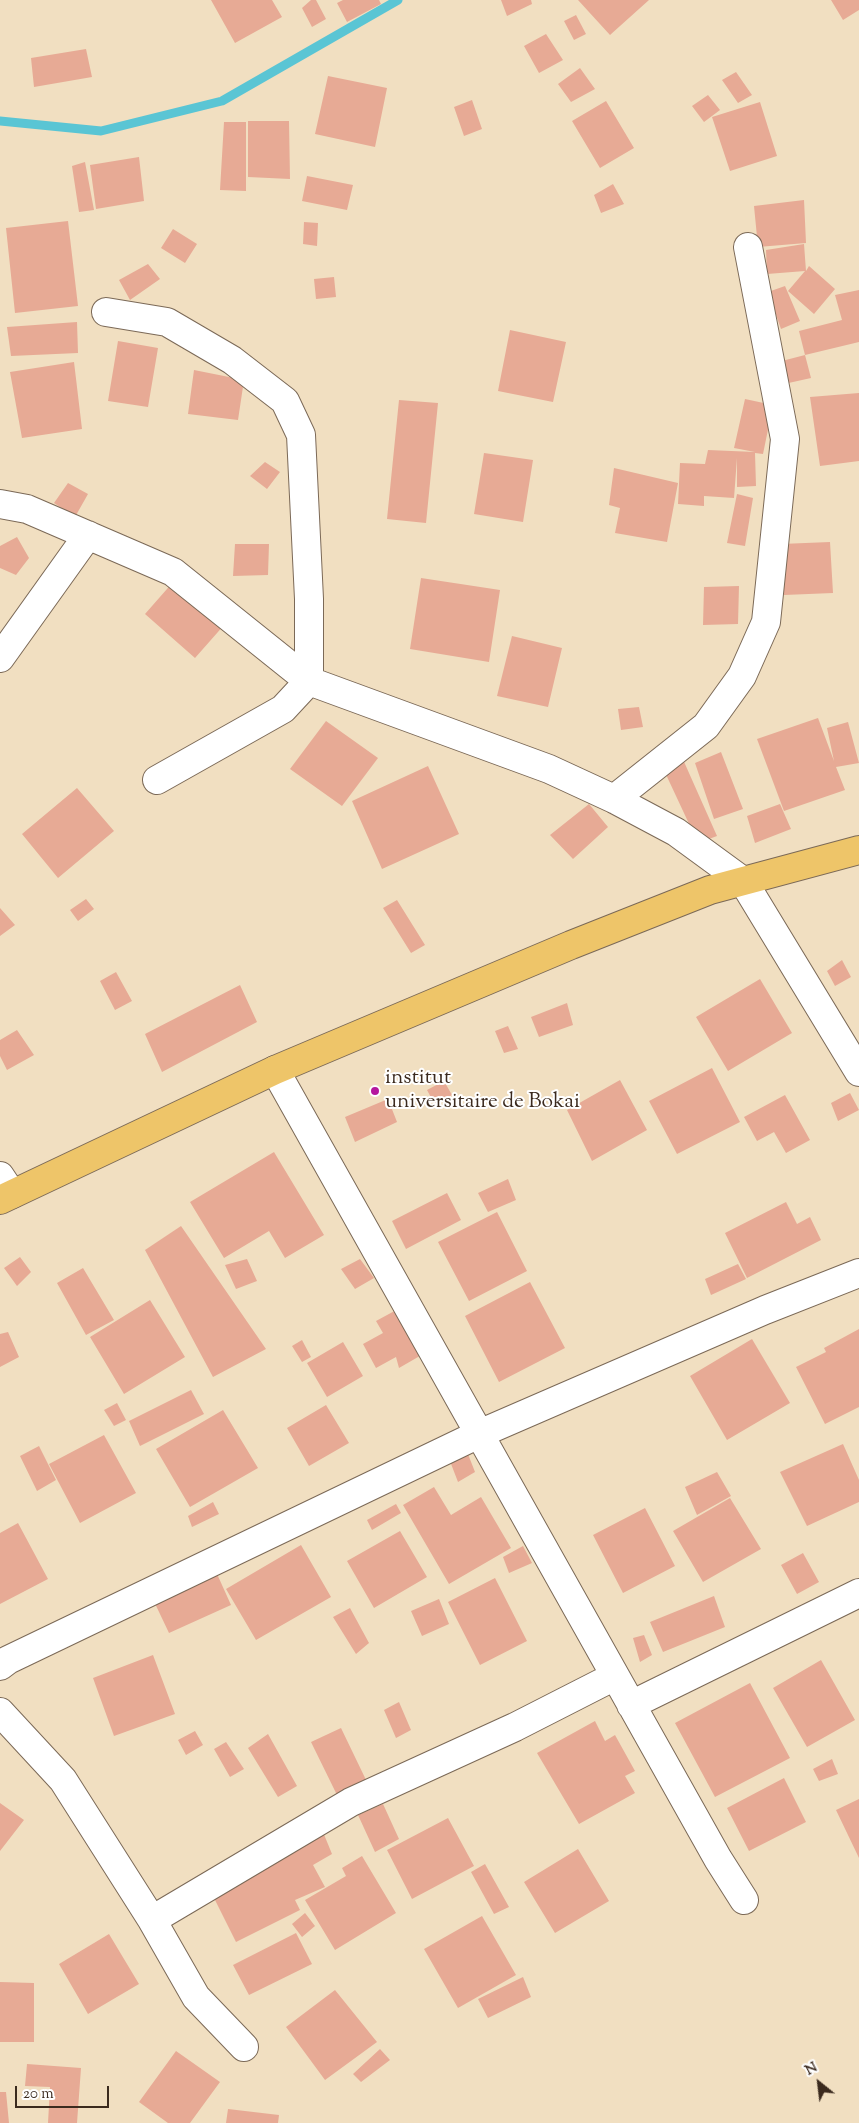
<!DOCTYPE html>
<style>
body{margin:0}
#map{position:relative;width:859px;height:2123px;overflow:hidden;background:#f1dfc1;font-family:"Sorts Mill Goudy",serif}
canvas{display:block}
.north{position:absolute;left:794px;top:2058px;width:50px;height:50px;-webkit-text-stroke:4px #fff;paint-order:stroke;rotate:331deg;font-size:14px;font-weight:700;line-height:20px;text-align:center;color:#3b2a1e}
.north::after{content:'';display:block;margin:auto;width:18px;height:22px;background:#3b2a1e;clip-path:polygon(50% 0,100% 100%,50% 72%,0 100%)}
.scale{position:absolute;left:15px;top:2086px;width:94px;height:22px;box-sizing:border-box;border:2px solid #3b2a1e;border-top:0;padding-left:6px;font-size:15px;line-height:18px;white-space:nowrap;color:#3b2a1e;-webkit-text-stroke:4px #fff;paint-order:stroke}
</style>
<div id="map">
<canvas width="859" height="2123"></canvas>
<div class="north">N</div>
<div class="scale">20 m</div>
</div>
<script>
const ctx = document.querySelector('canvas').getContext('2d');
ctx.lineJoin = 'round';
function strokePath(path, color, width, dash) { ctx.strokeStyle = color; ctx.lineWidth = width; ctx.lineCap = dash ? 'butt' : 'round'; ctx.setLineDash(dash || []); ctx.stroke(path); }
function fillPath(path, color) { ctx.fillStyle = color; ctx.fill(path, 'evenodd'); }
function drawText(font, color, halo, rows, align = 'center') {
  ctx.font = font + ' "Sorts Mill Goudy",serif'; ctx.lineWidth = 4; ctx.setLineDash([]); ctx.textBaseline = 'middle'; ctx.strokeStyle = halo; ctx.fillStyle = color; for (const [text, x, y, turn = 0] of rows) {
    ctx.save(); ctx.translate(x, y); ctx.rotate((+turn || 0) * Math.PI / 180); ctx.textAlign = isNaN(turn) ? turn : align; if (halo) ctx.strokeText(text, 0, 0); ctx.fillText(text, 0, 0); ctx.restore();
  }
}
strokePath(new Path2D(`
 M0,121l101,10 121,-30 176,-101`), '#5ac5d4', 9);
fillPath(new Path2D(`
 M211,0h61l10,17 -47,26z
 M311,0h5l10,19 -14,8 -10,-19z
 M343,0h36l2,4 -34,18 -10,-19z
 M501,0h30l1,4 -25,12z
 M578,0h71l-39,35z
 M831,0h28v10l-16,10z
 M576,15l10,19 -12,6 -10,-19z
 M546,34l17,26 -24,13 -15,-27z
 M86,49l6,28 -58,10 -3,-29z
 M580,68l15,21 -24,13 -13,-18z
 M736,72l16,23 -14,8 -16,-23z
 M328,76l59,12 -12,59 -60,-13z
 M708,95l12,15 -16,12 -12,-16z
 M472,100l10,29 -18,7 -10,-29z
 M606,101l28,47 -34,20 -28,-47z
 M760,102l17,54 -47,15 -18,-54z
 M248,121h41l1,58 -42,-2z
 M224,122h22v69l-26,-1z
 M139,157l5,44 -48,8 -6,-44z
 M85,162l9,48 -15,2 -7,-46z
 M307,176l46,9 -6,25 -45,-9z
 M613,184l11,20 -23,9 -7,-18z
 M804,200l2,43 -48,4 -4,-41z
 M68,221l10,85 -63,7 -9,-85z
 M304,222l14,1 -1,23 -14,-2z
 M173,229l24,15 -12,19 -24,-15z
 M804,244l2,27 3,-5 26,23 -21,25 -26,-23 17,-20 -38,3 -1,-24z
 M148,264l12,15 -30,21 -11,-20z
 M334,277l2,20 -20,2 -2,-20z
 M785,286l15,35 -19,8 -13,-37z
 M859,290v52l-54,13 6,23 -27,6 -6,-22 27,-7 -6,-24 43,-11 -7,-25z
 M77,322l1,31 -67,3 -4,-29z
 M510,330l56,12 -13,60 -55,-11z
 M118,341l40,7 -10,59 -40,-6z
 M74,362l8,67 -60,9 -12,-66z
 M194,370l50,10 -6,40 -50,-6z
 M859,393v68l-39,5 -10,-69z
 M745,399l28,6 -10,49 -8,-1 1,33 -19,1v-29l-3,40 -30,-2v10l-26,-2 2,-41 25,1 3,-14 47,2 -21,-4z
 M399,400l39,3 -12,120 -39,-4z
 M484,453l49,7 -10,62 -49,-8z
 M265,462l15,10 -13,17 -17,-13z
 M614,468l64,15 -11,59 -52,-9 5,-25 -11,-3z
 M68,483l20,11 -13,23 -21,-14z
 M737,494l16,4 -8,48 -18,-3z
 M17,537l12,21 -13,17 -16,-7v-22z
 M830,542l3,51 -49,2 -3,-51z
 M235,544h34l-1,31 -35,1z
 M421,578l79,12 -11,72 -79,-13z
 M174,581l51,43 -30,34 -50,-44z
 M739,586l-1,38 -35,1 1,-38z
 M512,636l50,12 -14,59 -51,-11z
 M639,707l4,20 -22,3 -3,-21z
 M818,718l16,43 -7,-33 21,-6 11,41 -23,4 9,23 -61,21 -27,-72z
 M326,721l52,37 -36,48 -52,-37z
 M721,752l22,57 -29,10 -19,-56z
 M681,755l36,81 -19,7 -36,-77z
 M428,766l31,68 -77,35 -30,-68z
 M77,788l37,43 -56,47 -36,-44z
 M589,804l19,23 -35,32 -23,-24z
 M780,804l11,25 -36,14 -8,-27z
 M86,899l8,10 -16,12 -8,-11z
 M397,900l28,45 -14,8 -28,-45z
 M0,908l15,17 -15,11z
 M842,960l9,17 -16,9 -8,-15z
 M116,972l16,29 -17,9 -15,-29z
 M760,979l32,54 -64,38 -32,-54z
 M240,985l17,37 -95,50 -17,-38z
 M567,1003l6,22 -34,12 -8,-20z
 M508,1026l10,23 -14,4 -9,-22z
 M17,1030l17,25 -27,15 -7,-14v-16z
 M712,1068l28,54 -63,32 -28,-53z
 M620,1080l27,50 -55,31 -25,-51z
 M444,1081l8,14 -17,10 -8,-15z
 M850,1093l9,17 -21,11 -7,-18z
 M785,1095l25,45 -24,13 -12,-21 -17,9 -13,-24z
 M388,1099l9,23 -42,20 -10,-25z
 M274,1152l50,83 -39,23 -16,-27 -45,27 -34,-56z
 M508,1179l8,21 -28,12 -10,-19z
 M447,1193l14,27 -55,29 -14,-28z
 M786,1202l11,22 13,-7 11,23 -74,38 -22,-45z
 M497,1212l30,59 -58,30 -31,-59z
 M181,1226l85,123 -53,28 -68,-127z
 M20,1257l11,15 -14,14 -13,-18z
 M247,1259l10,22 -21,8 -11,-24z
 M360,1259l14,19 -19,11 -14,-20z
 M738,1264l8,15 -35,16 -6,-16z
 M83,1268l31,52 -28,15 -29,-52z
 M530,1282l35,66 -66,34 -34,-66z
 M150,1300l35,57 -61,37 -34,-57z
 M400,1308l25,45 -26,15 -3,-11 -20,11 -13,-24 20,-11 -7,-12z
 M859,1329v78l-34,17 -29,-57 30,-15 -2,-4z
 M8,1332l11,25 -19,10v-33z
 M752,1339l38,64 -63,37 -37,-64z
 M302,1340l9,17 -9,5 -10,-16z
 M343,1342l20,34 -36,21 -20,-34z
 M191,1390l13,24 -64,32 -11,-25z
 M117,1403l9,17 -12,6 -10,-16z
 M326,1405l23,38 -40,23 -22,-38z
 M223,1410l35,58 -68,39 -34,-58z
 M104,1435l32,58 -56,30 -31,-59z
 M843,1444l16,36v22l-52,24 -27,-54z
 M39,1446l17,34 -19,11 -17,-35z
 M466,1449l9,23 -17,10 -10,-26z
 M717,1472l14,24 -34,19 -12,-28z
 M434,1487l17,28 30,-18 30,51 -62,36 -46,-79z
 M730,1498l31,51 -58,33 -30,-51z
 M213,1502l6,12 -27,13 -4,-11z
 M396,1504l5,9 -29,17 -5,-10z
 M645,1508l30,58 -52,27 -30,-58z
 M18,1523l30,56 -48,25v-71z
 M400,1531l27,46 -53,31 -27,-47z
 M301,1545l30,52 -75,43 -30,-51z
 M523,1546l9,17 -23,10 -6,-16z
 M803,1553l16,29 -22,12 -16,-29z
 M213,1565l18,40 -62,28 -19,-40z
 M495,1578l32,63 -47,24 -32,-63z
 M714,1596l11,31 -62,25 -13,-30z
 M439,1599l10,25 -27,12 -11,-25z
 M350,1608l19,35 -13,11 -23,-37z
 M644,1635l8,20 -12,7 -7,-24z
 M153,1655l22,59 -61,22 -21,-58z
 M821,1660l34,60 -48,27 -34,-59z
 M750,1683l40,75 -75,39 -40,-74z
 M399,1702l12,28 -15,8 -12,-28z
 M595,1721l10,20 10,-6 20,36 -10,5 10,17 -56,31 -42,-71z
 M341,1728l26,54 -30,13 -26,-53z
 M195,1731l8,14 -17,10 -8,-15z
 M268,1734l29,52 -19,11 -30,-49z
 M226,1742l18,27 -14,8 -16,-28z
 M832,1759l6,15 -19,7 -6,-12z
 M784,1778l22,44 -57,29 -22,-43z
 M859,1799v59l-23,-48z
 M0,1803l24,17 -24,31z
 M383,1804l16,35 -24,13 -17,-37z
 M448,1818l26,48 -62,33 -25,-49z
 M323,1832l9,22 -19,11 12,22 -30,13 5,10 -64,32 -27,-54z
 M578,1849l31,52 -54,32 -31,-51z
 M362,1856l34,57 -61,37 -30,-50 41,-24 -4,-8z
 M485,1864l24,43 -15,7 -23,-42z
 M305,1913l10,13 -13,11 -10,-13z
 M482,1916l34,59 -58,33 -34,-59z
 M296,1933l16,31 -63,31 -16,-30z
 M109,1934l30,50 -51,30 -29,-50z
 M523,1977l8,20 -43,21 -10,-19z
 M0,1982l34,1v59h-34z
 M335,1990l42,52 -52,38 -39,-53z
 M380,2049l10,11 -29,22 -8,-8z
 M176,2051l44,31 -30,41h-22l-29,-21z
 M27,2064l54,4 -4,55h-29l2,-36 -25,-1z
 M0,2092h6l3,31h-9z
 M228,2109l51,6 -1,8h-52z`), '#e7aa95');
const minor = new Path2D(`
 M106,312l61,10 65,38 53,41 16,34 8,164v82l240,88 65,30 62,33 67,49 116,191
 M0,504l27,5 146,63 136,109 -26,28 -126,71
 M0,658l88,-123
 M614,799l92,-73 36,-50 24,-54 19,-183 -37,-192
 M275,1070l443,789 26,41
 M0,1176l12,18
 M0,1666l8,-6 471,-226 286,-124 94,-37
 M631,1705l228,-112
 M0,1712l63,68 89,140 44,77 48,50
 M152,1920l199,-118 164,-75 100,-51`);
const highway = new Path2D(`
 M0,1200l275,-130 296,-125 139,-55 149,-40`);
strokePath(minor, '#7b6957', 30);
strokePath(highway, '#7b6957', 30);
strokePath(minor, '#fff', 28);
strokePath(highway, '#eec569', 28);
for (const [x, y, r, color] of [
 [375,1091,5,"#b5179e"]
]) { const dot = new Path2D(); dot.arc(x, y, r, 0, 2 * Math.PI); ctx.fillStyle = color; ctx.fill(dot); strokePath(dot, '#fff', 2); }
drawText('21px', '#3b2a1e', '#fff', [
 ["institut",385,1079],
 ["universitaire de Bokai",385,1103]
], 'left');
</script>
